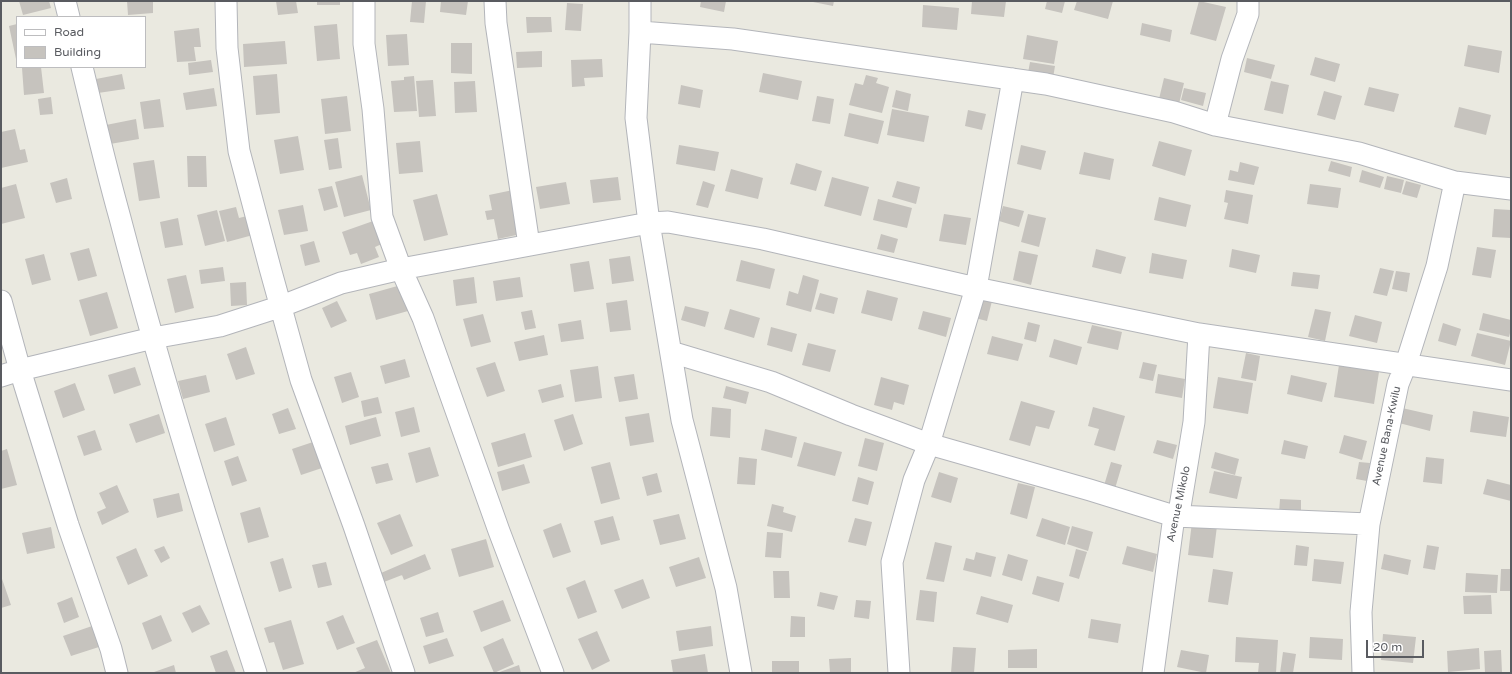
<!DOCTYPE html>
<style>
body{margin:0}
#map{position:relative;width:1512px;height:674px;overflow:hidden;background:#eae9e0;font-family:"Varela Round",sans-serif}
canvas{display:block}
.frame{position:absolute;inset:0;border:2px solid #595b60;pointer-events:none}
.legend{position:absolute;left:16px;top:16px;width:130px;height:52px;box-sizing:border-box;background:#fff;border:1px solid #bdbdbf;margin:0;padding:5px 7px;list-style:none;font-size:12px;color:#595b60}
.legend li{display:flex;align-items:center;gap:8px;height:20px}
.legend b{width:20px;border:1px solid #bdbdbf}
.scale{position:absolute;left:1366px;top:640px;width:58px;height:18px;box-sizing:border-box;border:2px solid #595b60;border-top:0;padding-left:5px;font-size:12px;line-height:14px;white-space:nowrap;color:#595b60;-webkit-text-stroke:3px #fff;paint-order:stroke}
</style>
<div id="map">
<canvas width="1512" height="674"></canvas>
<div class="frame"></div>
<ul class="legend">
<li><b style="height:5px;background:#fff"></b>Road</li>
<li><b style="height:11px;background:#c6c3be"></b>Building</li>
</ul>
<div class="scale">20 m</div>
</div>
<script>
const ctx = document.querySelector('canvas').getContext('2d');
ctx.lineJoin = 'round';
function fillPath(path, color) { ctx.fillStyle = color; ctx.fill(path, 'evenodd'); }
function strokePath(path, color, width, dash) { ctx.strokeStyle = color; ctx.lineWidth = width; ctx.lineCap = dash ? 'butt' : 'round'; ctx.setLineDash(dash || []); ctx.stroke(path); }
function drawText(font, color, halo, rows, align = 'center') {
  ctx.font = font + ' "Varela Round",sans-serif'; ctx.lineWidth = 4; ctx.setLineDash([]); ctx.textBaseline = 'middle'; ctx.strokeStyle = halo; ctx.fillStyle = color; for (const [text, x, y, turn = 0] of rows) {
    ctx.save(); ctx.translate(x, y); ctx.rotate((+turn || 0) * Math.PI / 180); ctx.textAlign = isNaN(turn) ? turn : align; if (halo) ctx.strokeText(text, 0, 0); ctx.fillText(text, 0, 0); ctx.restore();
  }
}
fillPath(new Path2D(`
 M19,1h30l2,7 -28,7z
 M127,1h26v12l-25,2z
 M276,1h20l2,12 -20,2z
 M317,1h23v4h-23z
 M412,1h14l-2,22 -14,-1z
 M441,1h27l-2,14 -26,-3z
 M701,1h25l-2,11 -24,-5z
 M808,1h26l-1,5z
 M972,1h34l-2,16 -33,-3z
 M1047,1h18l-3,12 -17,-4z
 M1077,1h36l-5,18 -34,-9z
 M1199,1l27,6 -10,34 -26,-7z
 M567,3l16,1 -2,27 -16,-1z
 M923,5l36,3 -2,22 -35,-3z
 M526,17h25l1,15 -25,1z
 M1142,23l30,7 -2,12 -30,-7z
 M17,24v35h-1l-7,-33z
 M337,24l3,35 -23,2 -3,-35z
 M199,28l2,19h-7l2,14 -19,1 -3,-31z
 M407,34l2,31 -21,1 -2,-31z
 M1027,35l31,6 -4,23 -31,-5z
 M285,41l2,23 -43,3 -1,-23z
 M451,43h21v31l-21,-1z
 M1468,45l34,6 -3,22 -35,-7z
 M542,51v16l-25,1 -1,-16z
 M1315,57l25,7 -5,18 -25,-7z
 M1247,58l28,7 -4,14 -27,-7z
 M602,59l1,18 -19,1 1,8 -13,1 -1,-27z
 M211,60l2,12 -24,3 -1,-12z
 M1030,62l25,4 -2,12 -25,-5z
 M41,67l3,26 -20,2 -2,-27z
 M763,73l39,8 -4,19 -39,-8z
 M122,74l3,15 -27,4 -2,-14z
 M277,74l3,39 -24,2 -3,-39z
 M866,75l12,3 -2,5 13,4 -7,26 -33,-8 6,-22 8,2z
 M414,76l3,35 -23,1 -3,-31 13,-1v-3z
 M1164,78l20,5 -5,21 -20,-5z
 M433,80l3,36 -17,1 -3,-36z
 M475,81l2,31 -22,1 -1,-31z
 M1271,81l18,4 -6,29 -19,-4z
 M681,85l22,5 -3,18 -22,-4z
 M1369,87l30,7 -5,18 -30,-7z
 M214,88l3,18 -31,4 -3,-17z
 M1184,88l22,5 -3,13 -22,-6z
 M896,90l15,4 -3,17 -16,-4z
 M1324,91l18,5 -7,24 -18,-5z
 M347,96l4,35 -26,3 -4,-35z
 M817,96l17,3 -4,25 -18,-3z
 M51,97l2,17 -13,1 -2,-16z
 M160,99l4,28 -20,2 -4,-27z
 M1459,107l32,8 -5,20 -32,-8z
 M892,109l37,7 -5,26 -37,-7z
 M968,110l18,4 -4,16 -17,-4z
 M849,113l35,8 -6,23 -34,-8z
 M136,119l3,20 -29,5 -4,-19z
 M15,129l5,21 5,-1 3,13 -27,6v-36z
 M298,136l6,34 -24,4 -6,-34z
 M338,138l4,30 -13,2 -5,-30z
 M420,141l3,31 -24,2 -3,-31z
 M1159,141l33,9 -7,26 -33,-10z
 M679,145l40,7 -4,19 -39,-7z
 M1021,145l25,6 -5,19 -24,-6z
 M1084,152l30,7 -4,21 -31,-6z
 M187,156h19l1,31h-19z
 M154,160l6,38 -21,3 -6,-38z
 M1331,161l21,6 -2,10 -22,-6z
 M1240,162l19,5 -5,18 -26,-5 2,-10 8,2z
 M796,163l26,8 -6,20 -26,-7z
 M731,169l32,9 -5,21 -33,-8z
 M1362,170l22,7 -4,11 -21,-6z
 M362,175l9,35 -27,7 -9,-35z
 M1387,176l17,4 -3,13 -17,-4z
 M618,177l3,23 -28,3 -3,-23z
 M832,177l37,10 -8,29 -37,-10z
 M67,178l5,21 -16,4 -6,-20z
 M703,181l12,4 -7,23 -12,-3z
 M897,181l23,6 -4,17 -24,-7z
 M1406,181l15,4 -4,13 -15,-4z
 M566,182l4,22 -30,5 -4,-22z
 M16,184l9,34 -24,6v-36z
 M1310,184l31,4 -3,20 -31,-4z
 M332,186l6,21 -14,4 -6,-22z
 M513,190l8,44 -23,5 -4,-20 -7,1 -2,-9 7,-1 -3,-15z
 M1226,190l27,5 -5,29 -24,-5 4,-16 -4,-1z
 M437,194l11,41 -24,6 -11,-41z
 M1159,197l32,8 -5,22 -32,-7z
 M878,199l34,9 -5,20 -34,-8z
 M303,205l5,26 -24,4 -6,-25z
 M1003,206l21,5 -5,16 -20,-6z
 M236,207l3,11 8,-2 6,19 -26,7 -8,-31z
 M1494,209l17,1v28l-19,-1z
 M217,210l8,31 -20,5 -8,-31z
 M944,214l27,4 -5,27 -27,-4z
 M1028,214l18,4 -7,29 -18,-5z
 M178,218l5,27 -18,3 -5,-26z
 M376,220l8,23 -9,4 4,10 -18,7 -4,-11 -7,2 -8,-23z
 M881,234l17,5 -4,14 -17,-4z
 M314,241l6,21 -15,4 -5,-21z
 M1477,247l19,3 -5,28 -19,-3z
 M89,248l8,28 -19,5 -8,-28z
 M1096,249l30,8 -5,17 -29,-7z
 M1232,249l28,6 -4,18 -27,-6z
 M1019,251l19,4 -7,30 -18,-5z
 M1152,253l35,7 -4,19 -34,-6z
 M44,254l7,26 -19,5 -7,-26z
 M630,256l4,25 -22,3 -3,-25z
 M741,260l34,9 -5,20 -34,-8z
 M589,261l5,28 -20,3 -4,-28z
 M223,267l2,14 -24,3 -2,-14z
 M1380,268l14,3 -7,25 -14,-3z
 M1396,271l14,2 -3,19 -15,-3z
 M1293,272l27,3 -2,14 -27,-3z
 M186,275l8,33 -19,5 -8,-34z
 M803,275l16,5 -8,32 -25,-7 3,-14 9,3z
 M474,277l3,26 -21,3 -3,-26z
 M520,277l3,20 -27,4 -3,-20z
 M246,282l1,23 -16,1 -1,-23z
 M401,285l7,26 -32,9 -7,-26z
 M867,290l31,8 -6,23 -31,-8z
 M107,292l11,36 -28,8 -11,-36z
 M820,293l18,5 -4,16 -19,-5z
 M980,298l12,3 -5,20 -12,-3z
 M627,300l4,30 -21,2 -4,-29z
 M337,301l10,20 -16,7 -9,-20z
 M685,306l24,6 -4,15 -24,-7z
 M730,309l30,9 -6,20 -30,-9z
 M1315,309l16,3 -6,29 -17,-4z
 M532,310l4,18 -11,2 -4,-18z
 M923,311l28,7 -5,19 -28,-8z
 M1483,313l28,7v9l-2,8 -30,-7z
 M483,314l8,28 -20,5 -8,-28z
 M1355,315l27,7 -5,21 -28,-7z
 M581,320l3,19 -23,3 -3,-18z
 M1028,322l12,3 -4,17 -12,-3z
 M1443,323l18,6 -5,17 -18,-5z
 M1092,325l30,7 -4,18 -31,-7z
 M771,327l26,7 -5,18 -25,-7z
 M1477,333l34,8 -6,24 -34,-9z
 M544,335l4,20 -29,6 -5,-19z
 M992,336l31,8 -5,17 -31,-7z
 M1054,339l28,8 -5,18 -28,-8z
 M808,343l28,7 -6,22 -28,-7z
 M246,347l9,27 -19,6 -9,-26z
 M1246,353l14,3 -4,25 -15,-3z
 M405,359l5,18 -25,7 -5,-18z
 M495,362l10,29 -18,6 -11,-29z
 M1143,362l14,3 -4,16 -14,-3z
 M1339,365l40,7 -5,32 -40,-7z
 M598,366l4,32 -27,4 -5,-32z
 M135,367l6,18 -27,9 -6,-19z
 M351,372l8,25 -17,6 -8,-26z
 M634,374l4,25 -19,3 -5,-25z
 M1158,374l27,5 -3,19 -27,-5z
 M206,375l4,17 -27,7 -5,-18z
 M1291,375l36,8 -5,19 -35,-8z
 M881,377l28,8 -5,20 -10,-3 -2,8 -18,-5z
 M1218,377l35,6 -5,31 -35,-6z
 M75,383l10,27 -22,8 -9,-27z
 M561,384l3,13 -22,6 -4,-13z
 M726,386l23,6 -3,12 -23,-6z
 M378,397l4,16 -18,4 -3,-16z
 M1021,401l34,10 -6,18 -13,-3 -6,20 -21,-6z
 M414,407l6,25 -19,5 -6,-25z
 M712,407l19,2 -1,29 -20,-2z
 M1093,407l32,9 -10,35 -21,-6 5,-16 -11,-3z
 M288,408l8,21 -17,5 -7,-20z
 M1402,408l31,7 -3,16 -31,-8z
 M1473,411l36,6 -3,20 -36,-5z
 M649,413l5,29 -24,4 -5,-29z
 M159,414l6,19 -29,10 -7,-19z
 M573,414l10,30 -19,7 -10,-31z
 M226,417l9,28 -21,7 -9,-28z
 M376,417l5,19 -31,9 -5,-19z
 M765,429l32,8 -5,21 -31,-8z
 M95,430l7,20 -18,6 -7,-20z
 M525,433l7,24 -34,10 -7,-24z
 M1344,435l23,6 -5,19 -23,-7z
 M865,438l19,5 -7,28 -19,-5z
 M1157,440l20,5 -4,14 -20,-6z
 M1284,440l24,6 -3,13 -24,-5z
 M313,442l9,26 -21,7 -9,-26z
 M804,442l38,10 -7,24 -38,-10z
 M430,447l9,29 -23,7 -8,-30z
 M7,449l10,36 -16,4v-38z
 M1215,452l24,7 -4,16 -24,-7z
 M238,456l9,25 -15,5 -8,-25z
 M739,457l18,2 -2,26 -18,-1z
 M1426,457l18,2 -2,25 -19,-2z
 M610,462l10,37 -19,5 -10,-37z
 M1111,462l11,3 -8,27 -11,-3z
 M1359,462l11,1 -3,18 -11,-2z
 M388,463l5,17 -17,4 -5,-17z
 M524,464l6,19 -28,8 -5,-19z
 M1214,471l28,6 -5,22 -28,-6z
 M939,472l19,6 -7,25 -20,-6z
 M657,473l5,19 -15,4 -5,-19z
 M858,477l16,5 -6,23 -16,-4z
 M1487,479l24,6v16l-28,-7z
 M1018,483l17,4 -8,32 -17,-5z
 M117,485l12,27 -27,13 -5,-13 9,-4 -7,-15z
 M179,493l4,18 -26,7 -4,-19z
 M1280,499l21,1v14l-22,-1z
 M772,504l12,3 -1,5 13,4 -4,16 -25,-6z
 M260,507l9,30 -21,6 -8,-30z
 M400,514l13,32 -22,9 -14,-32z
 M679,514l7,25 -26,6 -7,-25z
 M613,516l7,24 -19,5 -7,-24z
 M855,518l17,4 -6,24 -18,-4z
 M1042,518l28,9 -5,18 -29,-9z
 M1192,522l25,4 -4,32 -25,-3z
 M561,523l10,29 -18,6 -10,-28z
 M1072,526l21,6 -5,19 -21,-7z
 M51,527l4,21 -28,6 -5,-21z
 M767,532l16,1 -2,25 -16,-1z
 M486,539l8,28 -35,10 -8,-28z
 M935,542l17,4 -8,36 -18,-3z
 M1296,545l13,2 -2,19 -13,-1z
 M1427,545l12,2 -4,23 -12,-2z
 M164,546l6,12 -9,5 -7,-13z
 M1127,546l30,8 -4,18 -31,-8z
 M136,548l12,28 -20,9 -12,-28z
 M1076,549l11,3 -8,27 -10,-3z
 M976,552l20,5 -5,20 -28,-7 3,-12 8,2z
 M425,554l6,15 -27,11 -4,-10 2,5 -18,7 -3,-9z
 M1008,554l20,6 -6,21 -20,-6z
 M1384,554l27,6 -3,15 -27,-6z
 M699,557l7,21 -30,9 -7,-20z
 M283,558l9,30 -13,4 -9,-30z
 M1314,559l30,3 -3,22 -29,-3z
 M326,562l6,23 -14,3 -6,-23z
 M1213,569l20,3 -5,33 -20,-3z
 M1501,569h10v22h-11z
 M773,571h16l1,27h-16z
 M1466,573l32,2 -1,18 -32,-1z
 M1,576l10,29 -10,3z
 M1037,576l27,7 -5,19 -27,-8z
 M643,579l7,19 -28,11 -8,-19z
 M585,580l12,32 -19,7 -12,-31z
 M920,590l17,2 -3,30 -18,-2z
 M820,592l18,4 -4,14 -17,-4z
 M1491,595l1,19h-28l-1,-18z
 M981,596l32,9 -5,18 -32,-9z
 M72,597l7,20 -15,6 -7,-20z
 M503,600l8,21 -30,11 -8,-21z
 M856,600l15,1 -2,18 -15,-2z
 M200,605l10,19 -18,9 -10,-20z
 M438,612l6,20 -18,5 -6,-19z
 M161,615l11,26 -20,9 -10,-27z
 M343,615l12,28 -18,7 -11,-28z
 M791,616l14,1v20h-15z
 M1091,619l30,5 -3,19 -30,-5z
 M291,620l13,44 -21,6 -9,-28 -5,1 -5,-15z
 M95,625l7,21 -31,10 -8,-20z
 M711,626l2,20 -34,5 -3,-20z
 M597,631l13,30 -18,9 -14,-31z
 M1383,634l33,3 -3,26 -32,-3z
 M1236,637l42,3 -2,33h-18l1,-10 -24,-1z
 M1310,637l33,2 -1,21 -33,-2z
 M447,638l7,18 -25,8 -6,-18z
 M503,638l11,26 -20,9 -11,-26z
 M377,640l14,33h-38l12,-5 -9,-20z
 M953,647l23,1 -2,25h-23z
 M1479,648l1,21 -32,3 -1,-21z
 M1037,649v19h-29v-18z
 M227,650l9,23h-20l-6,-17z
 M1181,650l28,5 -3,18 -29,-6z
 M1501,650l1,23h-17l-1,-22z
 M1283,652l13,2 -3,19h-13z
 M705,654l3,19h-35l-2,-13z
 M851,658v13h-5h5v2h-21l-1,-14z
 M772,661h27v12h-27z
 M174,665l2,8h-22v-1z
 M519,665l2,8h-24z`), '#c6c3be');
const street = new Path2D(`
 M65,1l4,16
 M226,1l1,47 12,103 31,117 31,112 53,146 50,147
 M364,1v43l9,65 9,108 19,52 22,49 76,213 54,142
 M495,1l1,22 33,222
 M640,1v31l-4,86 13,105 33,197 44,168 15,85
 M640,32l93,7 313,45 128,28 41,13 144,28 96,29 56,7
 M82,67c12,50 24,101 38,151 40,153 87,305 136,455
 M1215,125l17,-66 16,-45v-13
 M1,301l19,69 48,155 43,124 6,24
 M671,352l100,30 80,33 78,29 161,46 84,26 195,8
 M1,376l19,-6 133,-32 67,-12 62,-20 59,-23 60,-14 248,-46 19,-1 95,17 213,49 223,46 312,46
 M899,673l-7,-111 22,-82 15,-36 47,-156 37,-209
 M1153,673l21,-157 6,-9 14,-85 5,-88
 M1363,673l-2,-61 8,-88 29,-140 8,-20 31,-98 18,-84`);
strokePath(street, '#b3b5ba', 23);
strokePath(street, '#fff', 21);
drawText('11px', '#595b60', '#fff', [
 ["Avenue Bana-Kwilu",1387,436,-78],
 ["Avenue Mikolo",1179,504,-78]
]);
</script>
